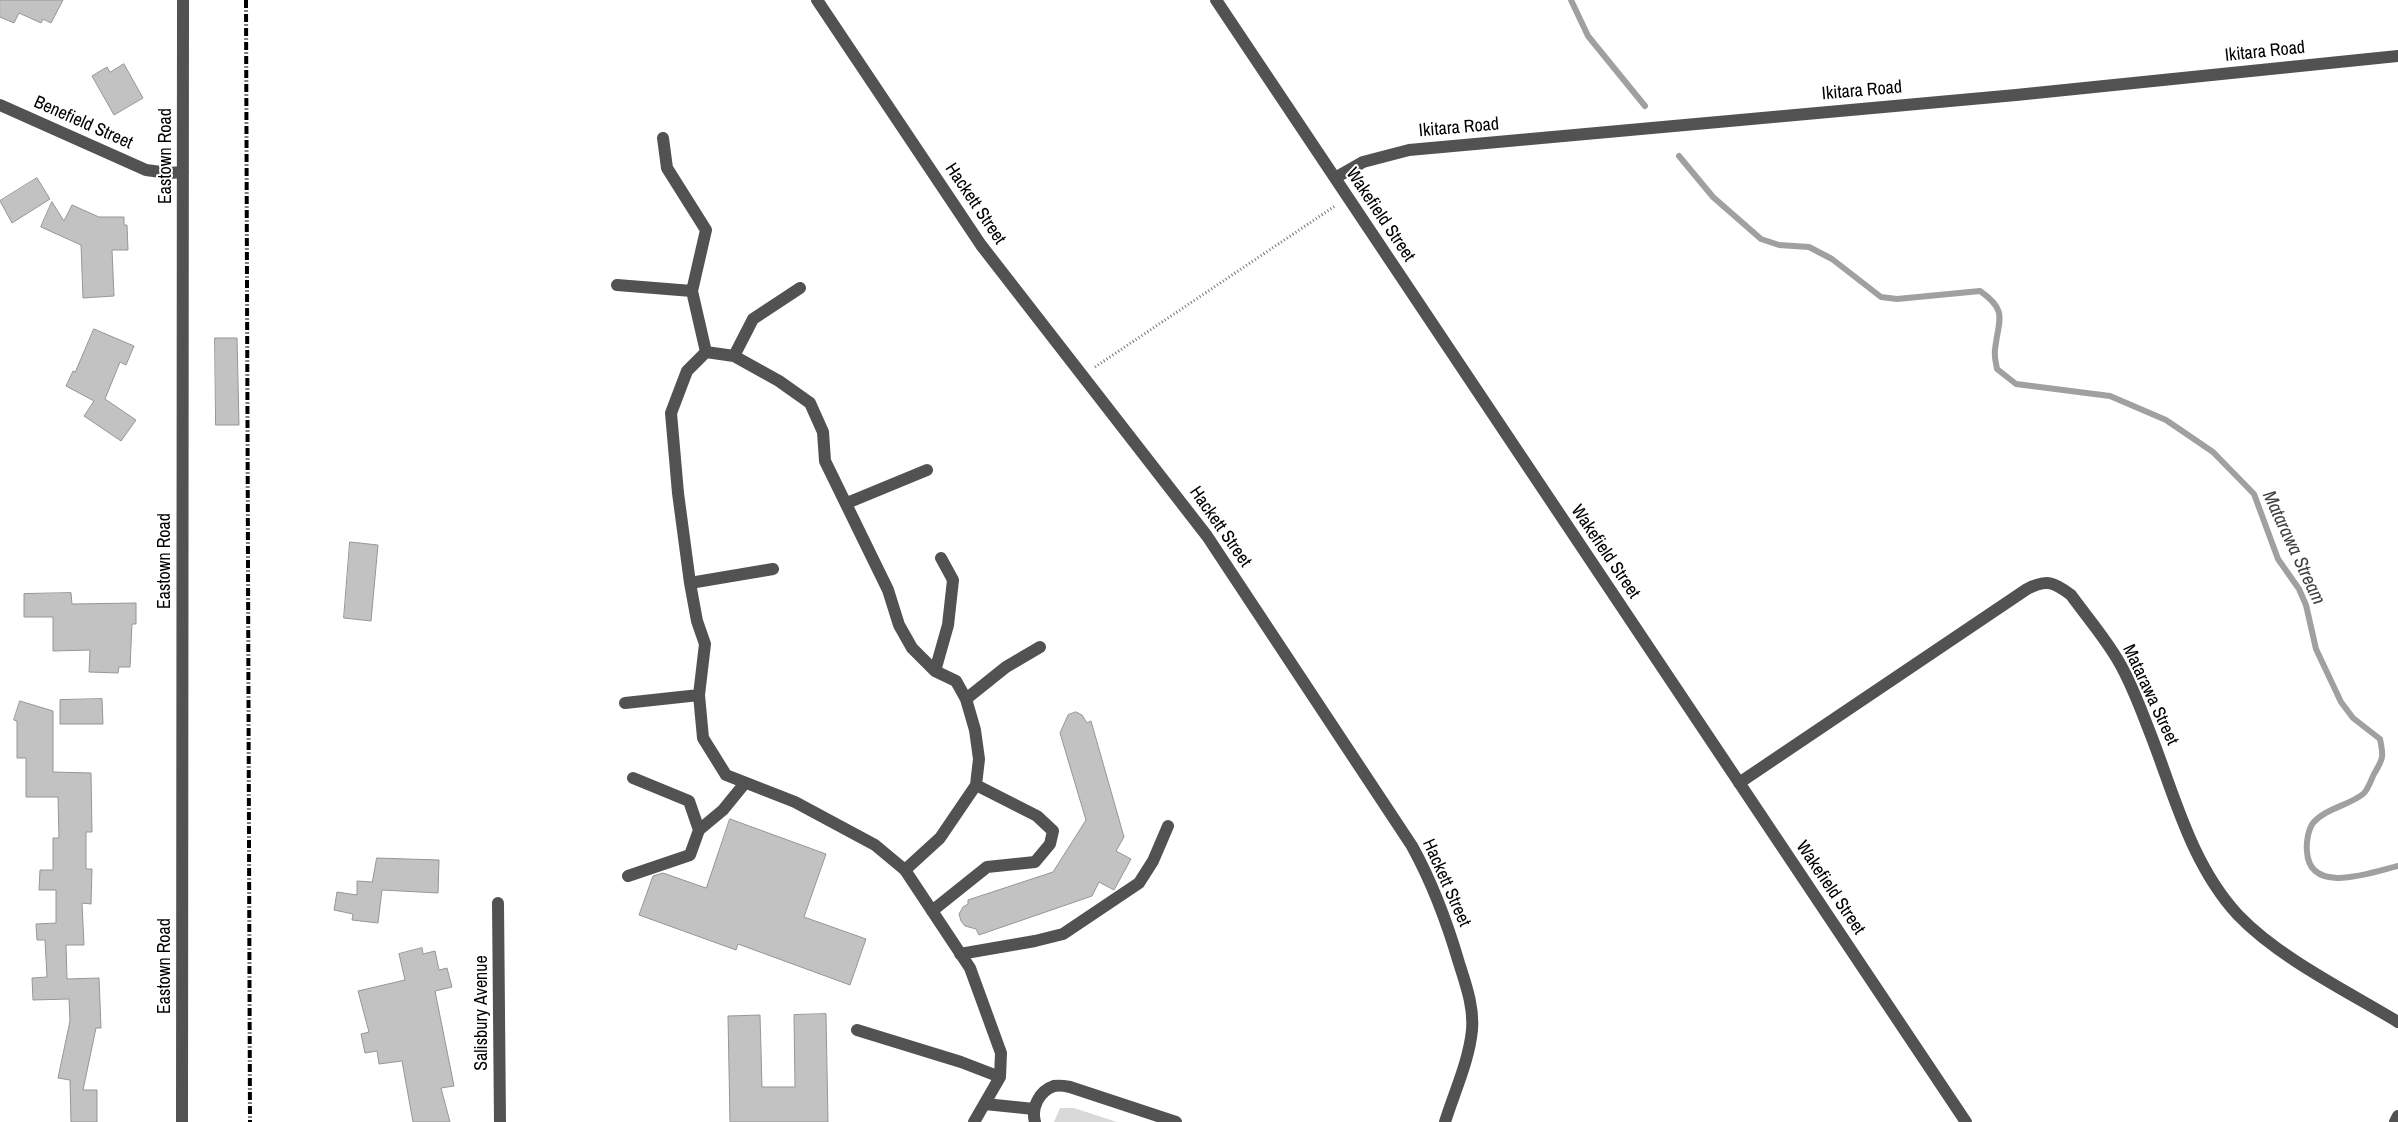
<!DOCTYPE html>
<style>
body{margin:0}
canvas{display:block;background:#fff}
</style>
<canvas width="2398" height="1122"></canvas>
<script>
const ctx = document.querySelector('canvas').getContext('2d');
ctx.lineJoin = 'round';
function fillPath(path, color) { ctx.fillStyle = color; ctx.fill(path, 'evenodd'); }
function strokePath(path, color, width, dash) { ctx.strokeStyle = color; ctx.lineWidth = width; ctx.lineCap = dash ? 'butt' : 'round'; ctx.setLineDash(dash || []); ctx.stroke(path); }
function drawText(font, color, halo, rows, align = 'center') {
  ctx.font = font + ' "Archivo Narrow",sans-serif'; ctx.lineWidth = 4; ctx.setLineDash([]); ctx.textBaseline = 'middle'; ctx.strokeStyle = halo; ctx.fillStyle = color; for (const [text, x, y, turn = 0] of rows) {
    ctx.save(); ctx.translate(x, y); ctx.rotate((+turn || 0) * Math.PI / 180); ctx.textAlign = isNaN(turn) ? turn : align; if (halo) ctx.strokeText(text, 0, 0); ctx.fillText(text, 0, 0); ctx.restore();
  }
}
fillPath(new Path2D(`
 M1060,1108h14l43,14h-63z`), '#d9d9d9');
strokePath(new Path2D(`
 M1571,0l17,36 57,70
 M1679,156l34,41 48,42 18,6 30,2 23,12 49,38 16,2 83,-8c29,20 18,29 15,59 -1,6 1,13 2,19l19,15 94,12 56,24 47,32 41,42 24,65 21,30 7,16 10,44 25,53 12,16 27,21c4,18 3,20 -6,35 -3,6 -6,16 -11,20 -15,12 -37,14 -50,29 -5,7 -7,20 -6,29 3,44 66,20 91,14`), '#a0a0a0', 6);
const building = new Path2D(`
 M0,0h63l-12,23 -8,-4 -2,4 -22,-10 -5,10 -14,-6z
 M124,64l19,34 -29,17 -22,-39 15,-9 3,5z
 M37,178l13,21 -38,24 -12,-22z
 M52,202l12,19 8,-16 27,12h25v8h3l1,25h-16l2,46 -31,2 -2,-53 -40,-18z
 M94,329l40,17 -8,19 -6,-3 -15,37 31,21 -15,21 -37,-25 10,-15 -28,-15 7,-15 2,1z
 M215,338h22l2,87h-23z
 M350,542l28,3 -7,76 -27,-3z
 M71,593l1,11 64,-1v21h-4l-2,43h-11l-1,6 -29,-1 1,-22 -37,1v-34h-29v-23z
 M102,699l1,25h-43v-24z
 M20,701l33,10v61l38,1 1,59h-6v37h6l-1,35 -9,-1 2,42h-18l1,34 32,-1 2,50h-5l-13,62h14v32h-26l-1,-42 -12,-2 12,-57 -1,-22 -36,1 -1,-22 15,-1 -2,-37h-8l-1,-16 20,-1v-33h-17l1,-20h13v-32h6l-1,-41h-32v-39h-9v-37l-3,-1z
 M1076,712l6,3 5,8 4,-2 33,116 -8,14 15,8 -17,31 -15,-8 -7,14 -113,39 -3,-6 -11,-3 -4,-5 -2,-7 4,-7 5,-3v-4l85,-28 33,-52 -26,-87 8,-18z
 M730,819l96,35 -22,63 62,22 -16,46 -112,-41 -2,6 -97,-35 14,-39 10,-3 43,15z
 M377,858l62,2 -1,33 -56,-3 -4,33 -26,-3 1,-6 -19,-4 3,-18 20,3v-14l15,1z
 M422,948l1,6 12,-3 4,19 8,-2 5,19 -17,4 19,95 -13,2 9,34h-37l-11,-61 -23,3 -2,-13 -12,2 -4,-19 8,-2 -11,-41 47,-11 -6,-26z
 M826,1014l2,108h-98l-2,-106 32,-1 2,72h33l-1,-72z`);
fillPath(building, '#c2c2c2');
strokePath(building, '#969696', 1);
strokePath(new Path2D(`
 M1095,367l240,-161`), '#747474', 3, [1, 2.5]);
strokePath(new Path2D(`
 M817,0l164,245 226,291 205,310c21,38 35,76 47,117 7,22 15,44 13,67 -3,31 -18,63 -27,92
 M1216,0l750,1122
 M0,105l146,65 23,3 14,-1
 M663,138l4,30 39,62 -14,61 14,61
 M1335,178l28,-16 46,-12 607,-55 382,-39
 M617,285l75,6
 M734,356l19,-37 47,-31
 M847,503l80,-33
 M690,583l83,-14
 M935,671l13,-46 5,-45 -12,-22
 M966,699l40,-32 34,-20
 M625,703l74,-8
 M633,778l56,23 10,29
 M1739,783l288,-194c20,-10 27,-7 44,6 16,22 35,44 48,67 11,19 20,42 28,63 26,64 42,137 91,190 41,43 109,76 160,107
 M905,870l35,-32 36,-53 3,-26 -4,-29 -9,-31 -10,-18 -21,-10 -23,-23 -13,-23 -11,-35 -63,-129 -2,-29 -13,-29 -31,-22 -45,-25 -28,-4 -19,19 -16,42 7,80 12,90 7,38 8,23 -6,51 4,43 23,37 69,27 80,43 30,25 65,98 31,85 -1,24 -26,45
 M628,876l62,-21 9,-25 24,-20 22,-27
 M498,903l2,219
 M932,911l55,-44 48,-5 15,-18 3,-13 -16,-15 -61,-31
 M960,954l75,-13 28,-7 76,-51 14,-22 15,-35
 M857,1030l104,32 39,15
 M985,1104l49,5
 M182,1122l1,-1122
 M1035,1122c-4,-14 4,-31 19,-36 5,-1 11,0 16,1l106,35
 M2395,1122l3,-6`), '#525252', 12);
strokePath(new Path2D(`
 M246,0l4,1122`), '#000', 4, [8, 2.5, 1, 2.5]);
drawText('18px', '#000', '#fff', [
 ["Ikitara Road",2265,52,-6],
 ["Ikitara Road",1862,91,-5],
 ["Benefield Street",83,123,24],
 ["Ikitara Road",1459,128,-5],
 ["Eastown Road",166,156,-90],
 ["Hackett Street",975,204,56],
 ["Wakefield Street",1380,215,56],
 ["Hackett Street",1220,527,55],
 ["Wakefield Street",1605,552,56],
 ["Eastown Road",165,561,-90],
 ["Matarawa Street",2150,695,65],
 ["Hackett Street",1446,883,66],
 ["Wakefield Street",1830,888,56],
 ["Eastown Road",165,966,-90],
 ["Salisbury Avenue",482,1013,-90]
]);
drawText('italic 19px', '#414141', '#fff', [
 ["Matarawa Stream",2293,548,65]
]);
</script>
